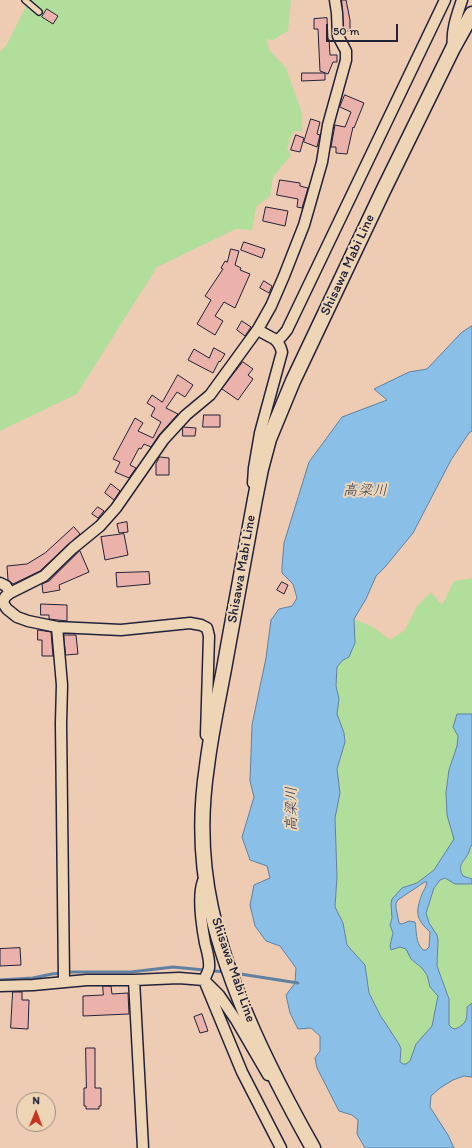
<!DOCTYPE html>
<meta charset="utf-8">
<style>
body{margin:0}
#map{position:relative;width:472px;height:1148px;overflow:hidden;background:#eecbb3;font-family:Itim,sans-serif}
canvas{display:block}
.north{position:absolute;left:16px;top:1092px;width:40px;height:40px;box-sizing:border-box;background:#eed5b6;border:1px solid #9c8d85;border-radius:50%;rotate:1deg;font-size:11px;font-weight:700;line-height:16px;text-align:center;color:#22223b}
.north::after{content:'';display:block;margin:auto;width:14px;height:18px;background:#c8321e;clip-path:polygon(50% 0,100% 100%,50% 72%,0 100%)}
.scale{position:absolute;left:326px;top:24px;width:72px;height:18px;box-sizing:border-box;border:2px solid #22223b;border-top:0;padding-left:5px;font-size:12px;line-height:14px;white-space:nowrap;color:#22223b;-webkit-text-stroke:3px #eed5b6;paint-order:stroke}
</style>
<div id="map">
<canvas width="472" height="1148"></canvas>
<div class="north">N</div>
<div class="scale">50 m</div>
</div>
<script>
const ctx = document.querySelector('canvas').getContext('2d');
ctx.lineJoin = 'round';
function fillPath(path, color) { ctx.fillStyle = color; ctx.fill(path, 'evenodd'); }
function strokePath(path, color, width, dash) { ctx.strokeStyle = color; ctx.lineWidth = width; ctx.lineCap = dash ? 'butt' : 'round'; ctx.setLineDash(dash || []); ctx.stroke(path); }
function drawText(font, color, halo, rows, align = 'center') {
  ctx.font = font + ' Itim,"Klee One",sans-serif'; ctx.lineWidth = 4; ctx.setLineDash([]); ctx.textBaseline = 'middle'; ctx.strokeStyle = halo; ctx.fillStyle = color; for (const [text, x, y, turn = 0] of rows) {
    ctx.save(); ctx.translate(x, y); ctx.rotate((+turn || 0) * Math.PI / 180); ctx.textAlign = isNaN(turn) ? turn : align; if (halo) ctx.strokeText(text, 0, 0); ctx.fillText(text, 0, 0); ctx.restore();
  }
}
fillPath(new Path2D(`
 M29,0h262l-3,31 -15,9 -6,-1 2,11 17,18 16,45v19l-8,-1 -3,5 -4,13 4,6 -18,22 -3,19 -14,11 -4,23 -16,-1 -79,38 -80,127 -77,37v-380l6,-5z
 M472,578v136h-15l-4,13 5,9 -1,10 -10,33 -1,13 1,23 8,24 -21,31 -17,13 -15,5 -11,23 1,7 -2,7 3,8 -3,13 3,4 7,-3 6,2 16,19 5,7 3,12 8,9 -6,30 -16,18 -6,17 -4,3h-3l-3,-2 1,-13 -5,-11 -5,-5 -11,-18 -11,-22 -4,-28 -18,-20 -4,-22 -8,-16 2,-30 -2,-59 5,-25 -3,-24 8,-27 -1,-9 -7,-19 2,-15 -3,-13 1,-19 6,-7 6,-3 6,-14 -1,-24 19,8 17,13 15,-10 12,-24 14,-14 11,13 12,-24z
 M472,845v34l-9,-3c-6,-11 0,-13 5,-21 2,-4 1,-7 4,-10z
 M445,878l10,6h17v119l-5,4c-1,12 0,17 -12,22l-6,-3v-27l-12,-33 1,-26 -1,-5 -8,-12 -3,-10 8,-25 6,-8z`), '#b2de9c');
const water = new Path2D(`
 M472,326v105l-3,2 -18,27 -38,73 -28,34 -9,9 -10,23 -12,20 1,24 -6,14 -6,3 -6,7 -1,19 3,13 -2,15 7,19 1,9 -8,27 3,24 -5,25 2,59 -2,30 8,16 4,22 18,20 4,28 11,22 19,29 2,5 -1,13 3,2h3l4,-3 6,-17 16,-18 6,-30 -8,-9 -3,-12 -5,-7 -11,-9 -5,-10 -6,-2 -9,3 -1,-4 3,-13 -3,-8 2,-7 -1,-14 1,-5 10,-11 15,-5 17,-13 20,-31 -7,-24 -1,-23 3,-22 8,-24 1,-10 -5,-9 4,-13h15v131c-3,3 -2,6 -4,9 -5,9 -11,11 -5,22l9,3v5h-17l-10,-6 -5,2 -6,8 -8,25 3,10 8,12 1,5 -1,26 12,33v26l3,3 3,1c12,-5 12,-10 12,-22l5,-4v74l-8,-1 -11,4 -13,8 -9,8 -1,11 18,28 6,13h-89l-8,-14 1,-14 -6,-5 -13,-4 -22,-43 -2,-10 5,-7v-15l-9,-8 -13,1 -8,-16 -4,-18 9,-12 1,-15 -16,-22 -14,-5 -11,-15 -5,-21 4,-20 16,-7 -3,-12 -17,-6 -8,-23 12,-40 -4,-16 2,-56 14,-67 5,-38 8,-11 13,-3 5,-8 -4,-14 -11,-11v-6l2,-24 25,-81 33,-45 45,-17 -13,-11 35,-17 18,-3 34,-36zM425,882h2c-1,5 -3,8 -5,12 -7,19 -6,25 8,38l-1,15 -3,3h-3c-8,-8 -6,-18 -8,-28l-6,-1 -7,3 -3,-1 -3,-15v-5l2,-3z`);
fillPath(water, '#8ac0e7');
strokePath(water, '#6081a2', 1);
strokePath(new Path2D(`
 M234,973l64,10
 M0,980l33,-2 19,-4 19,-2h60l42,-5 52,5`), '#6081a2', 3);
const building = new Path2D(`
 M342,0h4l4,20v11h-6z
 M47,9l11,7 -5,8 -11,-7z
 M327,18l1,21h1l1,16h7v7h-4l-5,12 -8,-3 -2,-42h-4v-10z
 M302,73h23v7l-23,1z
 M345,95l19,8 -10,25 -1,-1 -6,27 -11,-1v-6h-5l4,-22 10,2 6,-15 -11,-5z
 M311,119l9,3 -3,12 3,1 -3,12 -13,-5z
 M296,135l8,3 -4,14 -9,-2z
 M280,180l20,3v3l8,2 -6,20 -5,-1 1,-8 -21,-4z
 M266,207l22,4 -3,15 -22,-5z
 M244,242l21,7 -3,9 -21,-8z
 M231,249l8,2 -4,14 6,3 -1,2 10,4 -15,34 -11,-6 -9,14 8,5 -8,14 -18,-11 14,-24 -6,-4 18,-27 -2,-1 4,-7 2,1z
 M264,281l8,5 -3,7 -9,-5z
 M242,321l9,6 -6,9 -8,-6z
 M214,348l11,6 -5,8 -1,-1 -6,12 -25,-13 6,-11 15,9z
 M243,362l10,7 -5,6 5,4 -15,21 -16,-11z
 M178,375l15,10 -8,12 -8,-5 -11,16 12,6 -19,21 -8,12 -7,-3 -3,5 -2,-1 -9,17 6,3 -7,10 -14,-6 5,-10 -7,-3 22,-41 8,5 -5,8 15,7 8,-16 -10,-6 4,-8 -8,-5 5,-8 10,7z
 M204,415h16v12h-17z
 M183,427l13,1 -1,8h-12z
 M160,457l9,1v17h-13v-11z
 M111,484l9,7 -6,9 -9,-7z
 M98,507l6,4 -6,7 -6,-4z
 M127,522l1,10 -9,1 -2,-9z
 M74,527l6,7 -40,37 -27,13 -5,-4 -1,-14 20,-2 18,-11z
 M124,534l4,21 -23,5 -4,-23z
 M80,551l9,21 -30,13 1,5 -17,3 -1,-9 7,-3z
 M149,572l1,12 -33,3 -1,-14z
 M282,582l6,3 -4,9 -7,-4z
 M41,604l26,1v16l-18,-2v-4h-8z
 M38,630l13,2 2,24h-11v-16h-4z
 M64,635h12l2,19 -12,1z
 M20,948l1,17 -21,1v-17z
 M103,986h8l1,8 16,-1 1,21 -46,2v-20l20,-1z
 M13,992h9v8h7l-1,29 -17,-1z
 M202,1014l6,17 -8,2 -6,-16z
 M86,1048h9v40h6v18h-2v3h-13v-3h-2v-18h2z`);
fillPath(building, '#ebb1ab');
strokePath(building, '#22223b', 1);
const lane = new Path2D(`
 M25,0l14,12`);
const street = new Path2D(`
 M453,46c-2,-15 4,-31 9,-46
 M277,341l6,-6 4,-5 158,-330
 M253,483l1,-15 6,-35 22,-81c-5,-18 -14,-13 -24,-23
 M0,583l6,3 4,7
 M57,627l5,58 -1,38 3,258
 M206,735l3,-99 -2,-8 -6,-3 -11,-2 -69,7 -64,-3 -29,-6 -11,-4 -10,-8 -4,-6 2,-6 5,-4 34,-17 29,-28 27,-22 16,-18 48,-69 22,-24 24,-20 48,-66 13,-23 13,-30 20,-51 18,-63 6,-37 18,-65v-9l-8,-15 -1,-23 -2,-13
 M203,881c-6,16 -1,46 2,62 2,8 5,17 4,25 -1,4 -3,8 -5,12l38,92 39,76
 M134,980l9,168
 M0,986l33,-1 54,-5h47l45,-2 25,2 15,15 17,25 32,55`);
const secondary = new Path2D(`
 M313,1148c-41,-73 -84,-158 -102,-240 -10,-46 -11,-96 -4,-142 4,-33 11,-65 17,-97 10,-57 21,-114 31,-170l6,-30 8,-30 24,-58 90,-190 70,-143 19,-34`);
strokePath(lane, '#22223b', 8);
strokePath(street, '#22223b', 13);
strokePath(secondary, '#22223b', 17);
strokePath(lane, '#eed5b6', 5);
strokePath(street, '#eed5b6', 10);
strokePath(secondary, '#eed5b6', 14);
drawText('14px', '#22223b', '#eed5b6', [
 ["Shisawa Mabi Line",348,265,-65],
 ["Shisawa Mabi Line",242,569,-80],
 ["Shisawa Mabi Line",233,970,71]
]);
drawText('italic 15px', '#37425d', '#eed5b6', [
 ["高梁川",365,491],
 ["高梁川",292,809,-90]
]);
</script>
